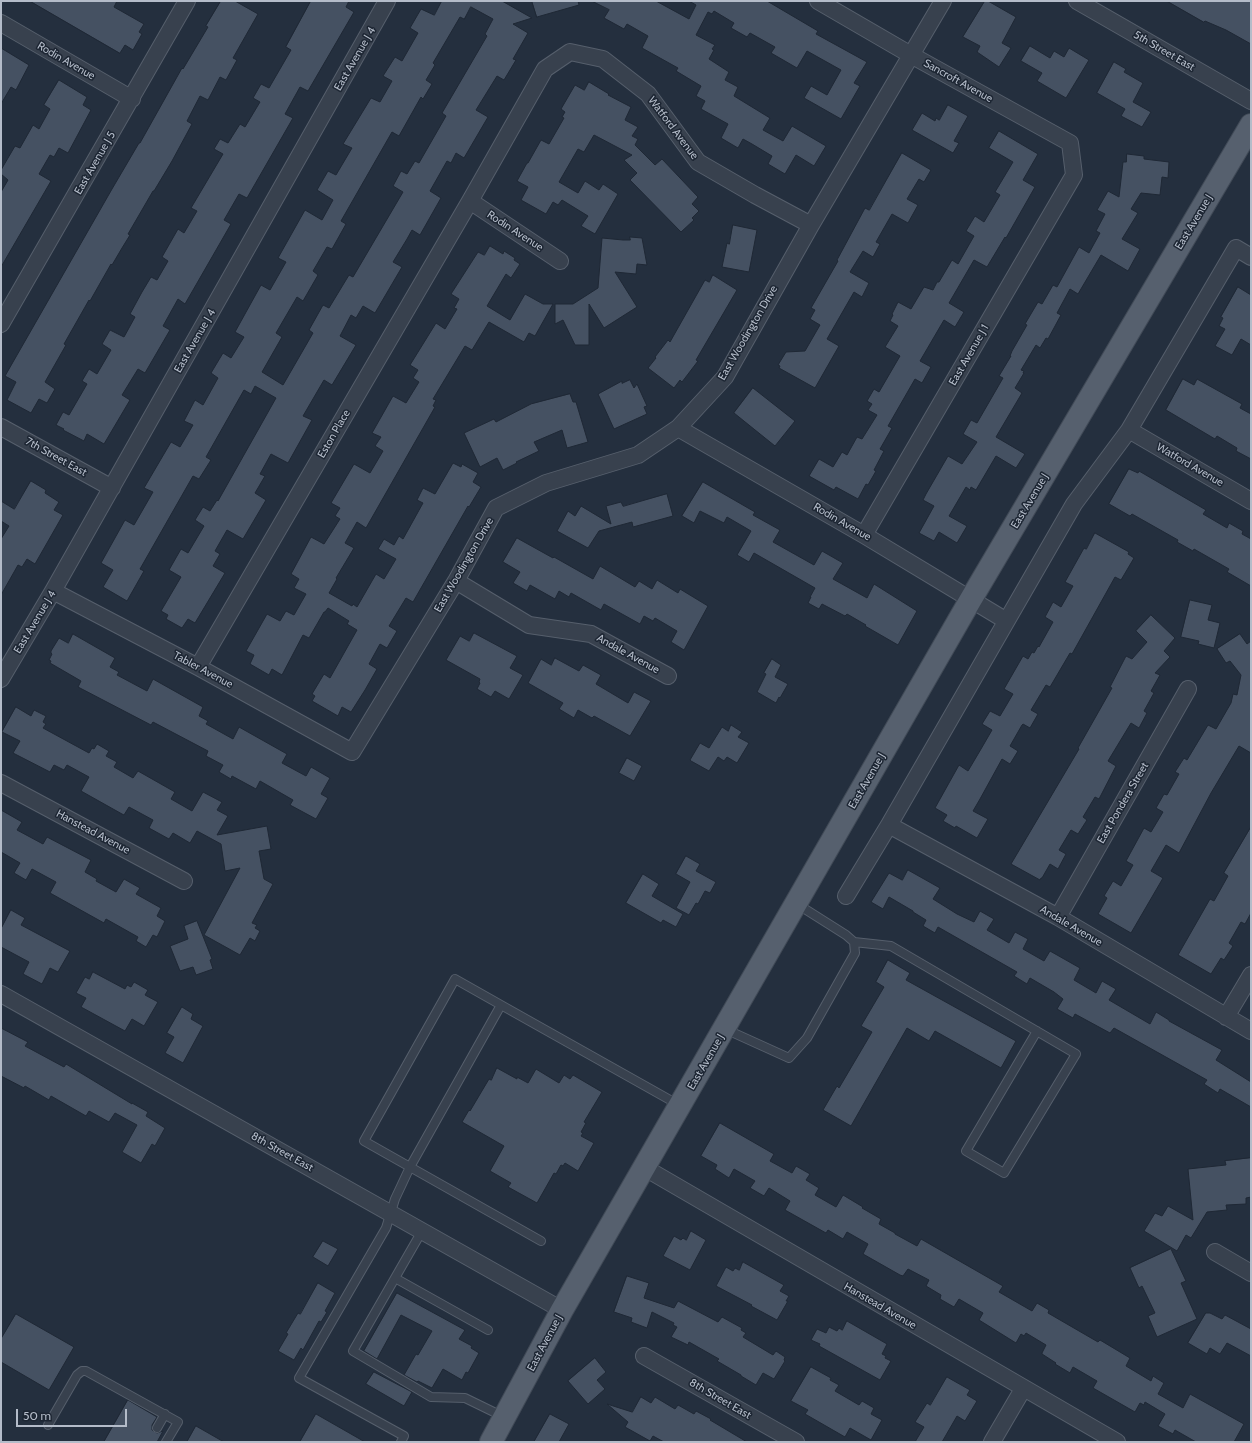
<!DOCTYPE html>
<style>
body{margin:0}
#map{position:relative;width:1252px;height:1443px;overflow:hidden;background:#242f3e;font-family:Cabin,sans-serif}
canvas{display:block}
.frame{position:absolute;inset:0;border:2px solid #b4bcc9;pointer-events:none}
.scale{position:absolute;left:16px;top:1409px;width:111px;height:18px;box-sizing:border-box;border:2px solid #b4bcc9;border-top:0;padding-left:5px;font-size:12px;line-height:14px;white-space:nowrap;color:#b4bcc9;-webkit-text-stroke:3px #1d2633;paint-order:stroke}
</style>
<div id="map">
<canvas width="1252" height="1443"></canvas>
<div class="frame"></div>
<div class="scale">50 m</div>
</div>
<script>
const ctx = document.querySelector('canvas').getContext('2d');
ctx.lineJoin = 'round';
function fillPath(path, color) { ctx.fillStyle = color; ctx.fill(path, 'evenodd'); }
function strokePath(path, color, width, dash) { ctx.strokeStyle = color; ctx.lineWidth = width; ctx.lineCap = dash ? 'butt' : 'round'; ctx.setLineDash(dash || []); ctx.stroke(path); }
function drawText(font, color, halo, rows, align = 'center') {
  ctx.font = font + ' Cabin,sans-serif'; ctx.lineWidth = 3; ctx.setLineDash([]); ctx.textBaseline = 'middle'; ctx.strokeStyle = halo; ctx.fillStyle = color; for (const [text, x, y, turn = 0] of rows) {
    ctx.save(); ctx.translate(x, y); ctx.rotate((+turn || 0) * Math.PI / 180); ctx.textAlign = isNaN(turn) ? turn : align; if (halo) ctx.strokeText(text, 0, 0); ctx.fillText(text, 0, 0); ctx.restore();
  }
}
const building = new Path2D(`
 M30,1h87l-3,6 30,17 -5,8 3,2 -9,16 -8,-5 -5,8z
 M221,1h14l23,13 -25,44 4,2 -11,20 -6,-3 -12,23 -8,-4 -13,25 5,3 -20,37 -18,30h-1l-25,43 2,1 -8,13 -10,17 -1,-1 -21,37 -1,-1 -25,44 2,1 -21,37 10,7 -8,14 -8,-4 -8,14 -24,-13 9,-18 -11,-6 107,-187 27,-46h1l42,-75 1,1 25,-42 -2,-1z
 M311,1h38l-3,6 8,5 -46,79 -8,-4 -15,27 8,4 -46,80 -8,-4 -15,26 7,4 -46,80 -7,-5 -15,27 7,4 -25,43 -7,-4 -16,26 8,5 -26,44 -17,-10 -3,7 -21,-11 1,-1 -8,-4 7,-13 6,3 18,-31 -5,-3 7,-12 8,5 14,-24 -9,-6 8,-14 14,7 11,-20 -5,-3 12,-22 9,-15 6,3 11,-19 -6,-4 16,-28 6,4 13,-22 -6,-3 32,-54 -9,-5 6,-10 8,4 12,-19 5,3 15,-25 -7,-4 8,-14 8,4 22,-38 -5,-3z
 M442,1h60l30,17 -19,6 15,9 -15,26 3,1 -12,20 -7,-4 -21,34 12,7 -24,41 -8,-5 -5,10 -4,-2 -17,30 11,7 -21,37 -8,-5 -5,9 -14,23 9,5 -27,46 -12,-7 -7,12 -5,-3 -11,21 16,9 -24,40 -8,-5 -21,36 9,4 -24,43 -17,-9 -11,20 5,2 -10,17 11,7 -23,39 -16,-9 -12,21 5,3 -7,12 12,7 -30,50 -7,-4 -6,9 -16,-9 2,-4 -7,-4 20,-34 -12,-7 12,-21 7,4 16,-27 -9,-6 8,-13 7,4 7,-11 1,1 58,-103 -21,-12 -4,8 -7,-4 -38,67 5,3 -12,19 -6,-3 -53,93 4,2 -17,30 -24,-14 10,-17 -12,-7 24,-43 9,5 19,-33 -9,-4 27,-46 9,5 13,-22 -9,-4 11,-21 8,5 15,-27 -7,-5 12,-20 8,5 13,-21 -9,-5 26,-47 9,5 16,-28 -8,-4 27,-48 17,10 11,-20 -16,-10 11,-19 8,4 16,-27 -9,-4 28,-46 9,4 12,-21 -9,-5 12,-19 7,4 16,-28 -8,-5 11,-19 13,6zM471,7l22,12 -8,15 2,2 -45,77 4,3 -27,47 -4,-2 -8,13 -6,-3 -8,15 10,6 -50,85 -4,-2 -20,33 -6,-3 -14,25 4,3 -30,52 -21,-13 20,-35 -6,-4 21,-36 6,4 15,-26 -5,-4 14,-24 5,2 14,-25 -5,-3 51,-89 7,4 22,-39 2,2 9,-15 -6,-4 9,-15 -2,-2 27,-46 4,2z
 M532,1h46l1,4 -42,12z
 M592,1h64l33,18 7,-14 -7,-4h78l51,30 -2,3 51,28 -13,21 6,3 -19,33 -37,-21 7,-12 16,9 14,-25 -34,-19 -10,17 -26,-15 4,-6 -25,-14 -3,4 -16,-9 3,-5 -20,-12 -2,3 -4,-2 -12,23 19,10 -3,4 2,1 -5,9 20,13 -4,8 13,7 -4,9 36,22 -7,12 20,11 9,-15 34,20 -12,20 -18,-11 -11,19 -17,-10 4,-8 -20,-12 -9,-5 -5,9 -17,-10 7,-14 -27,-15 4,-8 -9,-5 5,-10 -25,-15 2,-3 -36,-20 6,-12 -21,-12 -3,5 -20,-11 5,-8z
 M985,1h3l28,16 -14,26 9,5 -12,19 -22,-15 3,-6 -17,-9z
 M1167,1h84v43l-25,-14 -21,-9 -1,1z
 M1030,46l20,12 4,-7 10,6 5,-9 20,12 -23,38 -29,-17 5,-8 -21,-12z
 M1,48l28,17 -13,25 -5,-3 -10,17z
 M1114,62l12,7 -2,3 19,11 -10,19 18,10 -9,15 -21,-11 4,-7 -28,-16z
 M59,80l28,17 -4,8 8,5 -23,43 -9,-5 -5,9 -4,-2 -11,19 12,7 -50,86v-75l7,-12 -7,-6v-4l14,-24 5,2 13,-23 6,4 11,-20 -6,-4z
 M589,82l20,12 -1,1 23,12 -6,13 13,7 -6,9 6,3 -3,6 20,20 7,-6 36,38 -6,7 7,7 -7,7 2,2 -13,12 -51,-52 7,-7 -13,-13 8,-5 -38,-20 -10,17 -6,-3 -19,33 19,11 7,-12 14,9 4,-6 15,10 -23,40 -14,-8 7,-10 -26,-16 -4,5 -5,-3 -7,12 -25,-14 7,-13 -11,-6 10,-18h1l13,-23 8,4 15,-26 -2,-1 3,-5 -4,-3 14,-24 9,5z
 M948,105l20,11 -14,25 5,2 -6,10 -41,-23 10,-17 13,8 1,-3 3,2z
 M999,131l39,23 -15,26 12,7 -29,51 -1,-1 -18,30 -13,-7 -25,43 15,9 -9,15 -11,-7 -24,41 11,6 -9,16 -7,-4 -27,47 4,2 -12,21 4,2 -10,19 2,1 -8,14 -2,-1 -8,15 -22,-12 -2,3 -25,-14 10,-17 14,8 9,-15 5,3 10,-18 5,2 15,-24 -9,-5 4,-6 -5,-3 7,-12 5,3 21,-36 -15,-9 13,-21 -8,-5 3,-6 -1,-1 6,-12 13,7 13,-22 9,3 4,-8h2l13,-22 6,4 16,-28 -8,-5 9,-15 9,6 16,-27 -5,-3 18,-30 -24,-14z
 M902,153l29,17 -7,12 -5,-3 -12,20 11,6 -10,18 -16,-9 -16,28 4,2 -7,13 -10,-6 -13,21 19,11 -7,14 -8,-5 -27,47 12,7 -24,42 -36,-20 1,-2 -2,-1 8,-13 19,-1 15,-26 -10,-6 5,-9 -4,-2 27,-47 -1,-1 28,-52 4,2z
 M1127,154l17,2v3l25,3 -1,16 -6,-1 -2,18 -19,-2 -10,16 7,4 -16,26 18,10 -12,22 -27,-16 -23,39 -8,-5 -13,24 4,2 -13,24 -2,-1 -6,10 -4,-3 -15,25 3,1 -1,2h1l-9,15 7,5 -26,44 29,17 -9,14 -20,-12 -20,34 -5,-3 -1,3 -4,-3 -17,29 18,10 -10,17 -18,-11 -5,9 -15,-8 15,-27 -11,-6 3,-6 22,-38 14,8 15,-22 -14,-8 8,-14 6,3 26,-45 -4,-2 12,-20h-1l2,-5 15,-26 -2,-1 13,-22 4,2 11,-19 4,2 22,-40 10,6 11,-20 -4,-2 9,-17 -8,-4 11,-19 11,6 4,-35h3z
 M733,225l24,5 -8,42 -27,-5 5,-24 2,1z
 M630,237l12,1 5,27 -10,-1 -1,10 -21,-2 22,35 -33,21 -15,-24v41h-14l-12,-25 -8,4v-20h18l25,-16 4,-50 21,2h7z
 M490,246l13,8 1,-3 11,7 -1,2 6,4 -9,14 -5,-4 -19,32 23,14 15,-26 18,10h10l-18,32 -6,-3 -5,9 -35,-20 -17,28 -7,-4 -32,53 3,1 -3,6 2,1 -69,121 -9,-6 -12,21 9,5 -18,30 1,1 -8,14 23,13 1,-2 4,3 19,-33 8,5 12,-20 -18,-10 6,-10 10,6 5,-9 4,3 20,-36 -6,-3 6,-12 12,6 18,-31 8,4 1,-3 16,9 -5,9 8,5 -12,20 -1,-1 -55,96 -7,-4 -17,28 8,5 -10,17 -7,-4 -11,20 8,5 -12,21 -14,22 -9,-5 -4,9 -26,-15 3,-5 -3,-2 12,-20 6,4 27,-48 -10,-6 2,-3 -21,-13 -3,4h-1l-15,26 -6,-3 -21,40 -10,-6 -3,6 -19,-11 4,-9 -8,-4 21,-37 13,7 6,-10 8,4 12,-21 -12,-6 5,-9 -8,-5 20,-37 13,7 16,-25 -5,-3 5,-8 -9,-5 23,-39 16,9 13,-22 -8,-5 6,-9 -9,-4 21,-37 13,7 13,-21 -6,-4 5,-8 -8,-5 26,-42 9,6 12,-20 -3,-1 5,-9 -8,-5 27,-42 6,3z
 M713,275l24,15 -41,70 2,1 -16,21 -2,-2 -6,8 -26,-20 8,-10 -1,-1 13,-17 2,2 35,-62 4,2z
 M1238,287l13,8v50l-10,-6 -9,16 -17,-9 10,-17 -6,-3 4,-8 -2,-1z
 M1183,379l11,6 3,-6 45,25 -2,4 11,6v45l-15,-8 1,-3 -20,-12 -2,3 -49,-29z
 M630,380l4,8 3,-4 10,22 -3,1 3,7 -33,15 -16,-35 24,-13v2z
 M753,388l42,33 -20,25 -41,-33z
 M570,394l3,8h3l12,40 -21,6 -5,-18 -28,12 5,9 -23,11 1,1 -14,7 -6,-12 -17,9 -16,-34 30,-14 2,3 35,-18z
 M1129,469l9,4 1,-2 67,39 -3,4 24,14 2,-5 14,8 -1,3 9,5v47l-24,-14 2,-3 -35,-20 -1,2 -16,-9 1,-2 -46,-26 -2,2 -21,-12z
 M31,481l15,9 -1,3 14,9 -5,8 9,5 -28,49 -8,-5 -5,8 -4,-2 -17,30v-56l8,-13 -8,-5v-20l13,8z
 M703,482l52,30 -2,3 27,15 -7,12 41,23 8,-14 21,12 -10,16 34,19 7,-14 43,27 -19,34 -33,-19 1,-1 -19,-11 -2,2 -23,-12 -3,5 -11,-6 3,-6h-1l5,-9 -61,-35 -5,9 -12,-7 14,-24 -24,-14 -3,6 -24,-12 -6,12 -12,-7z
 M667,494l6,22 -40,11 -1,-5 -33,9 -11,17 -31,-17 11,-20 7,5 6,-10 30,18 -5,-18 15,-4 2,4z
 M1095,533l34,19 -1,2 6,4 -13,22 -6,-3 -43,77 -2,-1 -20,34 -4,-2 -15,25 7,4 -8,14 -7,-4 -1,1 -12,21 8,5 -8,13 -8,-5 -22,40 -7,12 15,8 -11,19 -21,-12 -1,2 -12,-7 4,-6 -12,-7 24,-43 9,6 13,-22 11,-19 -10,-6 8,-13 10,5 13,-22 -9,-5 19,-33 5,3 4,-7 2,1 4,-7 1,1 14,-25 -8,-5 8,-15 8,5 12,-21 -8,-4 19,-34 2,1z
 M517,538l36,20 1,-1 39,22 7,-13 35,21 4,-6 13,8 5,-9 21,13 2,-4 28,17 -24,44 -13,-8 6,-11 -22,-13 -2,3 -9,-5 -4,8 -36,-20 -3,6 -30,-17 -2,4 -10,-6 -4,8 -25,-14 -3,6 -14,-8 7,-11 -17,-10z
 M1190,600l22,5 -4,15 12,3 -6,25 -16,-4 1,-3 -18,-4z
 M1151,615l24,23 -11,13 6,6 -15,16 5,2 -9,16 3,2 -10,18 3,2 -8,15 -8,-5 -23,38 8,5 -17,33 -4,-2 -12,20 4,3 -9,14 -7,-4 -12,20 7,4 -8,15 -8,-5 -8,14h-1l-1,2 -29,-16 68,-115 -1,-1 34,-60 -2,-1 16,-31 6,3 15,-17 -11,-11z
 M474,633l43,23 -7,12 13,7 -14,24 -14,-8 -4,6 -14,-8 3,-6 -1,-1 1,-3 -34,-19 14,-24 9,5z
 M73,634l42,24 -5,9 9,5 -2,3 30,16 6,-12 50,28 -4,9 9,5 -2,3 27,15 6,-12 48,27 -5,9 24,13 5,-9 19,11 -9,16 7,4 -12,21 -26,-14 3,-5 -33,-19 -4,8 -24,-13 -1,3 -12,-7 4,-7 -17,-9 2,-5 -55,-29 -2,3 -73,-38 3,-6 -31,-18 1,-2 -2,-1 3,-6 -1,-1v-2l8,-13 9,5z
 M1240,634l7,10 4,-3v112l-12,-7 -28,47 -32,60 -13,-8 -15,26 12,7 -32,55 -33,-19 9,-16 -3,-2 9,-15 8,5 12,-21 -7,-4 18,-33 7,4 12,-20 -7,-4 8,-14 3,1 12,-21 -4,-2 9,-14 3,2 21,-35 8,4 15,-26 2,-9 4,1 4,-20 -11,-14 -4,2 -9,-14z
 M555,658l24,13 4,-6 18,10 -5,9 32,19 6,-11 17,9 -21,35 -36,-20 -2,2 -14,-8 -4,8 -15,-9 4,-6 -35,-20 13,-24 10,6z
 M772,659l9,6 -6,12 13,7 -8,14 -1,-1 -3,6 -19,-11 9,-18 -2,-1z
 M16,707l15,9 3,-6 12,6 -3,6 3,2 -3,4 46,25 3,-5 2,1 3,-5 12,7 -3,5 11,6 -3,5 19,11 5,-7 37,21 -4,7 21,12 11,-19 19,10 -5,8 11,6 -11,19 50,-9 4,23 -12,2 5,28 9,5 -21,39 5,2 -2,3 5,3 -5,10 -5,-3 -10,17 -36,-20 36,-67 -15,3 -4,-27 -24,-13 -7,12 -17,-10 -4,6 -20,-11 4,-8 -24,-13 -5,8 -2,-1 -41,-23 8,-14 -22,-12 -3,5 -10,-5 -4,7 -37,-19 7,-12 -18,-9z
 M731,725l11,7 -4,5 11,6 -12,20 -10,-6 -3,4 -6,-4 -9,14 -18,-10 -1,-1 10,-17 9,5 13,-21 6,4z
 M627,758l15,8 -8,15 -15,-8z
 M1,810l21,12 -5,8 26,14 4,-7 44,23 -6,12 12,7 -1,2 20,11 8,-13 16,9 -4,6 25,14 -4,8 8,5 -8,16 -4,-2 -7,12 -10,-6 2,-4 -32,-18 -2,4 -54,-30 6,-11 -24,-13 -6,11 -12,-7 6,-10 -19,-11z
 M1251,827v86l-6,11 -4,-2 -12,21 4,3 -9,14 -3,-2 -10,16 -33,-19 32,-56 4,2 14,-25 -4,-3z
 M686,856l14,8 -4,7 20,11 -6,11 -5,-2 -7,13 -2,-1 -7,12 -13,-7 14,-26 -14,-8z
 M908,870l32,18 -7,11 24,15 17,8 6,-11 14,8 -7,11 22,13 6,-11 13,7 -5,10 21,12 6,-10 30,17 -6,12 22,13 6,-12 14,8 -7,11 41,24 6,-12 13,8v1l53,29 -6,10 35,22v25l-31,-18 -2,4 -14,-9 3,-4 -93,-52 -4,5 -35,-19 -2,4 -16,-9 6,-10 -9,-7 -24,-14 -3,6 -13,-8 3,-4 -79,-45 -3,6 -12,-7 3,-6 -13,-8v-1l-24,-14 -6,12 -12,-7 18,-29 13,7z
 M643,874l16,10 -7,12 31,18 -7,13 -13,-7 -2,3 -35,-20z
 M11,910l14,8 -4,7 49,26 -12,21 -8,-4 -8,16 -19,-10 6,-12 -28,-15v-18z
 M197,921l15,38 -2,1 3,9 -17,6 -3,-8 -13,4 -10,-25 18,-7 -4,-13z
 M888,960l22,13 -4,7 110,61 -15,27 -66,-37 -6,10 -22,-13 -56,98 -28,-16 14,-24 2,2 33,-56 -11,-6 23,-39 -8,-5z
 M93,972l32,17 2,-4 4,2 3,-5 14,8 -3,5 13,7 -14,24 -12,-7 -7,12 -44,-24 5,-9 -10,-5 9,-16 4,2z
 M182,1007l11,7 -2,5 12,7 -20,37 -18,-10 9,-16 -7,-4z
 M1,1028l27,14 -3,4 39,21 2,-3 66,40v-1l16,9 -2,4 19,12 -10,18 -3,-2 -11,19 -19,-11 15,-27 -22,-12 -6,9 -20,-11 -3,5 -35,-20 -2,4 -24,-14 -1,2 -23,-12z
 M497,1068l20,11v-2l11,6 8,-14 23,14 5,-8 6,4 3,-4 29,17 -18,30 2,1 -5,9 2,1 -2,3 13,7 -16,28 -13,-8 -2,3 -2,-1 -5,9 -2,-1 -17,30 -29,-16 3,-4 -21,-12 14,-25 -42,-24 7,-12 1,1 19,-32 2,1z
 M720,1123l54,31 -4,7 22,12 4,-7 14,8 -4,6 13,8 -4,7 21,12 7,-12 20,12 -1,1 19,11 -2,5 16,9v1l22,12 4,-7 82,47 -4,6 33,19 5,-8 12,7 -1,3 50,29 2,-2 30,18 -4,8 25,15 2,-5 11,7 -6,11 25,14 7,-14 54,30 -10,18h-38l-21,-12 -2,4 -15,-8 7,-12 -20,-12 -1,3 -4,-2 -5,9 -42,-24 4,-7 -24,-14 -3,6 -15,-9 1,-1 -14,-9v-1l4,-8 -20,-12 -2,3 -3,-2 -5,9 -37,-23 4,-7 -24,-14 -5,8 -14,-8 1,-4 -15,-9 3,-6 -21,-11 -5,7 -3,-1 -37,-21 5,-10 -21,-12 -4,7 -15,-9 -2,3 -41,-23 5,-9 -21,-13 -5,8 -14,-8 5,-7 -21,-12 -5,9 -14,-9 2,-4 -16,-9z
 M1251,1158v39l-5,1v6l-20,1 1,5 -20,2 -16,26 -5,-3 -9,16 -33,-20 11,-18 7,3 6,-10 25,14 -5,-51 38,-4 -1,-4z
 M691,1231l15,9 -16,30 -27,-14 11,-20 7,4 2,-2 3,2z
 M323,1241l15,8 -10,17 -15,-9z
 M1171,1249l15,32 -5,2 16,36 -40,18 -9,-21 7,-3 -13,-27 -3,2 -9,-20z
 M743,1262l41,23 -4,6 9,5 -3,5h2l-11,19 -26,-14 1,-1 -36,-19 10,-19 7,4 2,-3 4,2z
 M627,1276l22,7 -5,15 30,10 4,-7 40,21 4,-5 20,11 -1,2 5,3 -3,4 30,18 3,-4 9,6 -1,3 1,1 -11,18 -11,-6 -7,12 -15,-9v-1l-24,-14 2,-2 -30,-17 -1,3 -17,-8 6,-10 -4,-2 1,-2 -22,-11 -5,16 -16,-6 1,-4 -18,-6z
 M318,1283l17,10 -10,18 2,1 -6,10 -2,-1 -16,29 -2,-2 -7,12 -16,-9 10,-17 -2,-1 12,-20 2,1z
 M397,1293l68,37 -6,9 13,7 -1,2 8,5 -11,20 -2,-1 -4,8 -19,-11 -11,19 -14,-7 -1,1 -13,-7 12,-21 2,1 14,-24 -31,-16 -24,44 -13,-8z
 M1206,1313h4l12,6 3,-4 26,14v27l-24,-13 -7,11 -10,-6 -3,6 -19,-11z
 M16,1314l58,33 -25,43 -48,-28v-23z
 M847,1321l40,23 -5,10 4,2 -1,2 6,3 -11,19 -61,-34 1,-2 -9,-4 6,-11 9,4 3,-6 8,4 2,-3 3,2z
 M595,1358l11,14 -9,8 8,9 -17,15 -20,-23z
 M811,1367l20,11 -1,2 9,5 -4,6 24,14 3,-4 12,7 -3,6 11,6 -11,20 -21,-12 -5,9 -40,-23 3,-4 -17,-9z
 M374,1372l38,20 -8,14 -38,-22z
 M947,1377l23,13 -3,5 10,6 -12,20 -8,-5 -15,26h-27l9,-15 -9,-5 12,-19 3,2z
 M641,1397l10,6 4,-6 20,12 3,-4 16,9 2,-3 15,8 -1,1 37,22h-83l-11,-6 -3,5 -25,-14 3,-5 -21,-18 25,8z
 M128,1400l29,17 -5,8v5l5,3 6,-2 -6,11h-53z
 M316,1414l49,28h-65z
 M550,1414l19,10 -10,18h-25z
 M196,1426l28,16h-37z`);
fillPath(building, '#455162');
strokePath(building, '#1f2835', 1);
const lane = new Path2D(`
 M854,942l37,4 185,108 -72,119 -38,-22 71,-120
 M501,1005l-46,-26 -91,162 177,100
 M725,1029l64,29 18,-20 48,-85 -1,-11 -8,-7 -49,-31
 M422,1231l-69,120 78,46 34,1 39,19
 M395,1278l93,52
 M48,1425l29,-50 5,-4h4l92,51 -12,20
 M157,1428l8,-14
 M401,1442l3,-6 -105,-58 87,-150 9,-29 15,-32 91,-162 178,100`);
const street = new Path2D(`
 M818,1l93,54 159,88 4,32 -210,360
 M1077,1l174,100
 M1,23l131,76
 M470,201l90,60
 M1,324l186,-323
 M1,427l111,61
 M678,428l186,107 141,85
 M1129,430l122,71
 M456,581l73,44 62,9 77,42
 M53,591l145,76 154,85 104,-171 40,-73 50,-25 92,-28 40,-27 47,-51 86,-152 132,-224
 M198,667l272,-466 75,-132 25,-17 33,7 45,35 50,68 57,33 56,30
 M1,679l52,-88 334,-590
 M1,783l183,98
 M889,825l169,92 193,114
 M846,896l43,-71 185,-321 55,-74 107,-182 15,9
 M1058,917l130,-228
 M1,994l561,316
 M1226,1017l25,-42
 M645,1168l472,274
 M1215,1252l36,21
 M644,1356l152,86
 M992,1442l31,-53`);
const primary = new Path2D(`
 M491,1442l71,-132 409,-711 280,-474`);
strokePath(lane, '#565f6c', 10);
strokePath(street, '#565f6c', 18);
strokePath(primary, '#414a57', 24);
strokePath(lane, '#38414e', 8);
strokePath(street, '#38414e', 16);
strokePath(primary, '#56606e', 22);
drawText('11px', '#b4bcc9', '#1d2633', [
 ["5th Street East",1164,51,30],
 ["East Avenue J 4",355,59,-60],
 ["Rodin Avenue",66,61,30],
 ["Sancroft Avenue",958,81,29],
 ["Watford Avenue",673,128,53],
 ["East Avenue J 5",95,163,-60],
 ["East Avenue J",1194,222,-59],
 ["Rodin Avenue",515,231,33],
 ["East Woodington Drive",748,333,-60],
 ["East Avenue J 4",195,341,-60],
 ["East Avenue J 1",969,355,-60],
 ["Eston Place",334,434,-60],
 ["7th Street East",56,457,29],
 ["Watford Avenue",1190,465,30],
 ["East Avenue J",1030,501,-59],
 ["Rodin Avenue",842,522,30],
 ["East Woodington Drive",464,565,-60],
 ["East Avenue J 4",35,622,-59],
 ["Andale Avenue",628,654,29],
 ["Tabler Avenue",203,670,28],
 ["East Avenue J",867,781,-60],
 ["East Pondera Street",1123,803,-60],
 ["Hanstead Avenue",93,832,28],
 ["Andale Avenue",1071,926,30],
 ["East Avenue J",706,1062,-60],
 ["8th Street East",282,1152,29],
 ["Hanstead Avenue",880,1306,30],
 ["East Avenue J",545,1343,-62],
 ["8th Street East",720,1399,30]
]);
</script>
